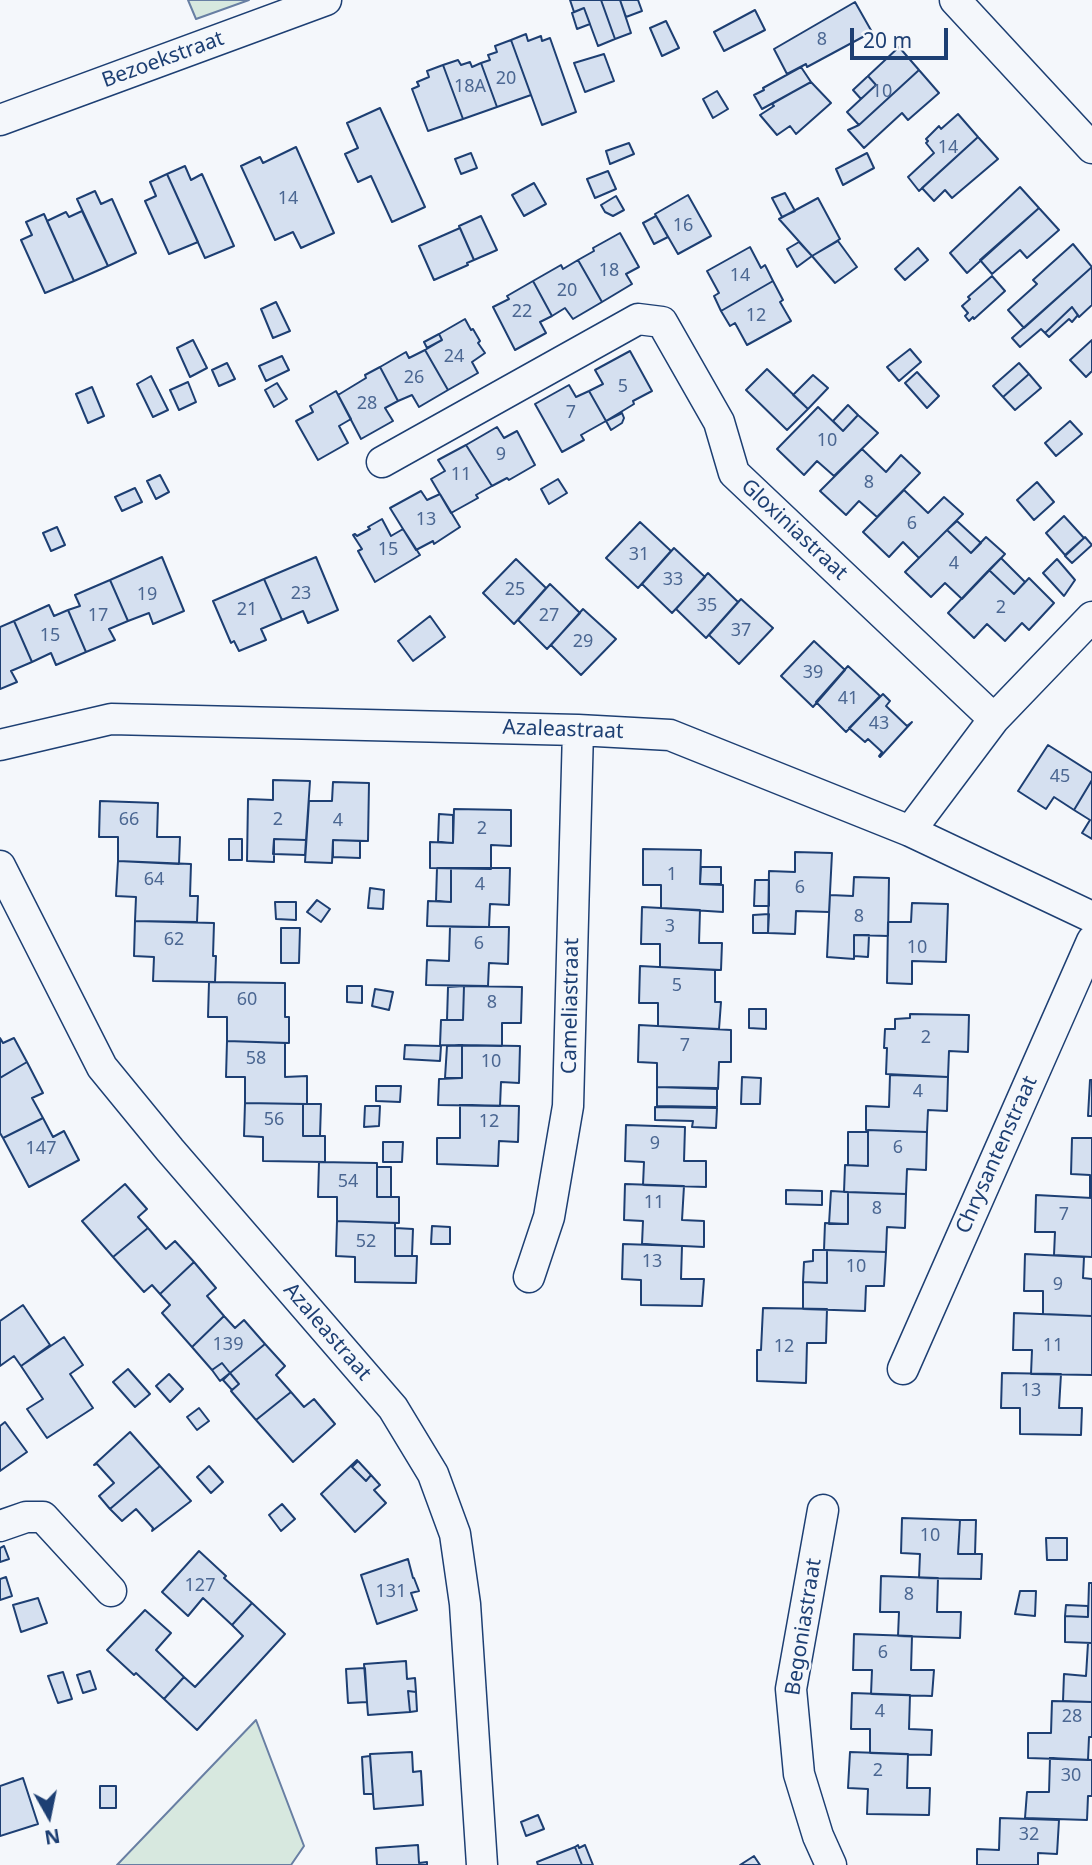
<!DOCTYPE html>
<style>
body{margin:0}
#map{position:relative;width:1092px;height:1865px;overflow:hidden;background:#f4f7fb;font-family:"Noto Sans",sans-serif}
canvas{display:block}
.north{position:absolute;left:14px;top:1781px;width:70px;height:70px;-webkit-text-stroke:5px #f4f7fb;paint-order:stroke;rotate:171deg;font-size:19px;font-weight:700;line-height:28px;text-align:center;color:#1d3f73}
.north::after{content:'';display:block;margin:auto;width:24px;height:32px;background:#1d3f73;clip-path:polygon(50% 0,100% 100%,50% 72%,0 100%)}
.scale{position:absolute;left:850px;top:28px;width:98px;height:32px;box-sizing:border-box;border:4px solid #1d3f73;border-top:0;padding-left:9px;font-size:21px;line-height:24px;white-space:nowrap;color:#1d3f73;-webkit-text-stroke:5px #f4f7fb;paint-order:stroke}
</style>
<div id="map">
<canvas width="1092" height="1865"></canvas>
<div class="north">N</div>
<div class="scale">20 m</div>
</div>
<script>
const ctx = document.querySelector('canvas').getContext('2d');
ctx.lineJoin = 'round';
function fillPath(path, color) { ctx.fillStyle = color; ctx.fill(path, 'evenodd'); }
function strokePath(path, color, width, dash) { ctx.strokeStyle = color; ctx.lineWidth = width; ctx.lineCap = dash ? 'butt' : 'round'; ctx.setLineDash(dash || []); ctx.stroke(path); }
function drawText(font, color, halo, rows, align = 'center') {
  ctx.font = font + ' "Noto Sans",sans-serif'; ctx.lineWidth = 5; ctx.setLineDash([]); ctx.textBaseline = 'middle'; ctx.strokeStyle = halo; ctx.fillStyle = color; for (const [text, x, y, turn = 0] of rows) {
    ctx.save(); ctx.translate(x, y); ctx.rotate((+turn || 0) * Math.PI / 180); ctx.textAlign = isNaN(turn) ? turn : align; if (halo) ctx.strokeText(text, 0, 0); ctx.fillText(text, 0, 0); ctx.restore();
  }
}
const green = new Path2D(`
 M188,0h61l-53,19z
 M256,1720l48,126 -13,19h-174z`);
fillPath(green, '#d7e8df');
strokePath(green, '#687fa3', 2);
const building = new Path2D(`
 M570,0h31l14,39 -17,7 -14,-38 -10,4z
 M601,0h19l11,33 -16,6z
 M620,0h18l4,11 -16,6z
 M855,2l17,30 -65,35 -1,-3 -19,10 -13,-25z
 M584,8l6,16 -13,5 -5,-16z
 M755,10l10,20 -41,21 -10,-19z
 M666,21l13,27 -17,8 -12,-28z
 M526,34l2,7 13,-5 1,5 8,-3 26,74 -34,13 -31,-85z
 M511,40l20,55 -34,12 -16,-44 9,-3 -2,-5 9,-3 -2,-6z
 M899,47l20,23 -60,55 -12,-13 29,-27 -8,-9z
 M604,54l10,27 -29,11 -11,-29z
 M458,60l3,5 9,-3 2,5 9,-4 16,44 -34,12 -20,-54z
 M443,65l20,54 -35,12 -16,-42 7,-3 -2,-4 12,-5 -2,-6z
 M801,67l10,15 -49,27 -8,-14 10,-5 -1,-2z
 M919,70l20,23 -31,27 -6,-7 -38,35 -16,-18 11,-5z
 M868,76l8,9 -15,14 -8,-9z
 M811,82l20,21 -35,31 -6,-8 -13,9 -17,-20 14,-9 -2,-2z
 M717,91l11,18 -15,9 -10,-19z
 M380,108l45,99 -33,15 -21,-46 -13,6 -13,-28 13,-6 -11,-25z
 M958,114l20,23 -59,54 -11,-14 26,-24 -8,-10 2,-2 -2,-2 13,-13 2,3z
 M978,137l20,22 -46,39 -7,-8 -11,11 -12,-13z
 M629,143l5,11 -24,10 -4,-13z
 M296,147l38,86 -33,15 -8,-16 -18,8 -34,-74 19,-9 3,6z
 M471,153l6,15 -16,6 -6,-15z
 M867,153l7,15 -31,17 -7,-16z
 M185,166l6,14 11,-6 32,72 -29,12 -38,-84z
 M608,171l8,18 -21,9 -8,-19z
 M167,174l31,68 -29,12 -24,-53 11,-5 -6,-14z
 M534,183l12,21 -22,12 -12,-21z
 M1020,187l19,21 -72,65 -17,-20z
 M95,191l6,13 11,-5 24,54 -28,13 -31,-67z
 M785,193l10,18 -13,6 -10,-19z
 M688,195l23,41 -33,18 -23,-40z
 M616,196l8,14 -11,6 -8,-4 -4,-7z
 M818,198l22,41 -28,17 -33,-37z
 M1039,208l20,22 -32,28 -7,-8 -28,24 -12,-14z
 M82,211l26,55 -34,15 -27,-60 19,-9 3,5z
 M44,214l30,67 -29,12 -24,-53 11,-5 -6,-13z
 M481,216l16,34 -23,10 -15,-34z
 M656,216l12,21 -14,7 -11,-21z
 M460,228l14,32 -7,3 1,2 -34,15 -15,-34z
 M620,233l19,34 -13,7 6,10 -30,18 -24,-42 16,-9 -1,-3z
 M838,241l19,26 -22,16 -23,-27z
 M799,242l13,14 -15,11 -10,-18z
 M1073,244l19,23 -68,61 -16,-18 29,-26 -4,-4z
 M750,247l11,21 4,-3 8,16 -52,30 -7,-15 5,-3 -12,-22z
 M918,248l10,12 -23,20 -10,-11z
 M578,260l24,42 -29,17 -8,-11 -13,8 -19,-35 28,-16 2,4z
 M1092,267v38l-13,12 -7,-10 -27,26 -4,-4 -21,18 -8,-9z
 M992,276l13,15 -31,28 -1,-2 -4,4 -4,-5 3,-3 -6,-7 8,-7 -2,-2z
 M533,281l19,35 -12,6 6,11 -31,17 -22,-43 16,-8 -2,-3z
 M773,281l10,19 -3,2 11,19 -44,24 -12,-22 -5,3 -9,-15z
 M276,302l14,29 -17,7 -12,-29z
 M1072,307l6,8 -6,7 -3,-3 -20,18 -4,-4z
 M465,319l6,11 2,-1 7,12 -2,2 7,10 -13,9 6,11 -30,17 -23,-40 17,-10 -3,-6z
 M439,334l3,6 -15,8 -3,-6z
 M193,340l14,28 -17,9 -13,-29z
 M1092,340v31l-6,6 -16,-17z
 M910,349l11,13 -22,19 -12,-14z
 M425,350l23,40 -29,17 -7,-12 -14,6 -18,-34 26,-15 3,6z
 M630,351l22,40 -19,10 1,3 -28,17 -17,-30 14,-7 -8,-14z
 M282,356l7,14 -23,11 -7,-15z
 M227,363l8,16 -16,7 -7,-16z
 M1019,363l10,11 -26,23 -10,-11z
 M380,367l18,34 -13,7 8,13 -32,18 -23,-44 28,-17 -1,-3z
 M767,369l41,40 -21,21 -41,-40z
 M917,372l22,24 -12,12 -22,-25z
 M1029,374l12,14 -26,22 -12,-13z
 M813,375l15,13 -20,21 -15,-14z
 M151,376l17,34 -15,7 -16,-33z
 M188,382l8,20 -17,8 -9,-20z
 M277,383l10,16 -13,8 -9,-17z
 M569,385l7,12 13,-6 17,30 -25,14 3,5 -22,12 -27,-48z
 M92,387l12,29 -16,7 -12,-29z
 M336,391l15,28 -12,7 9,17 -30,17 -22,-39 17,-9 -3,-6z
 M848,405l10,10 -15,16 -10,-10z
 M818,407l25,24 15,-16 20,18 -44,43 -17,-15 -13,14 -27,-26z
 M622,413l2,5 -2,5 -11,7 -5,-9z
 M1070,421l12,13 -26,22 -11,-13z
 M497,427l7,11 13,-7 18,34 -26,15 -2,-2 -15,8 -26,-41z
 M466,445l26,41 -16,9 2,3 -27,15 -20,-34 14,-8 -7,-11z
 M862,449l24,23 15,-17 19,18 -43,44 -18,-16 -13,14 -26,-24z
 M160,475l9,17 -13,7 -9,-18z
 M558,479l9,14 -18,11 -8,-15z
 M1037,482l17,20 -20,18 -17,-20z
 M135,488l7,14 -20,9 -7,-14z
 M904,490l24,23 16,-16 19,17 -44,44 -16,-16 -14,15 -26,-25z
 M421,491l6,9 13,-6 20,33 -26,17 -1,-3 -17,9 -26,-42z
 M1064,516l20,22 -19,17 -19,-22z
 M382,519l9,17 12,-7 17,26 -45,27 -17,-31 4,-2 -9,-14 2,-1 2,2 13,-7 -2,-2z
 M957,521l24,22 -10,10 -24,-23z
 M640,522l31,29 -33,37 -32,-30z
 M57,527l8,18 -14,6 -8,-18z
 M947,530l24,23 15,-16 19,17 -43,45 -17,-16 -14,14 -26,-25z
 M1085,537l7,8 -20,18 -7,-7z
 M674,548l31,29 -33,36 -30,-29z
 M162,557l22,54 -31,13 -4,-11 -21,8 -18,-41z
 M316,557l22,53 -30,13 -5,-12 -21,9 -18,-41z
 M1001,558l24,24 -11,12 -25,-24z
 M516,559l30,29 -32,36 -31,-31z
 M1057,559l18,21 -11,16 -21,-23z
 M989,570l25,24 15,-16 25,25 -25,27 -7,-7 -17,18 -18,-17 -13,14 -26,-25z
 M708,573l30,29 -32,36 -30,-29z
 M264,579l18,41 -21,9 5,11 -27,11 -5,-10 -3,2 -18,-42z
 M110,580l18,41 -19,8 6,11 -29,12 -18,-42 12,-4 -5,-11z
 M550,584l30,29 -33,36 -29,-29z
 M741,599l32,29 -34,36 -30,-29z
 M49,605l5,11 14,-6 18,42 -30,13 -5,-12 -19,9 -18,-41z
 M583,609l33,30 -35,36 -30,-30z
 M430,616l15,21 -32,24 -15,-20z
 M14,621l18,41 -21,9 6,11 -17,7v-62z
 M814,641l31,29 -32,37 -32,-31z
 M848,666l32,30 -34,36 -30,-30z
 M883,694l7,7 -4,5 21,20 5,-4 -32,35 -1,-1 3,-4 -14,-13 -3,3 -16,-14z
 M1048,745l44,28v7l-18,30 -20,-13 -8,12 -28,-18z
 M273,780l37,1 -4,59 -32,-1v23l-27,-1 1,-62 25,1z
 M1092,780v59l-10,-6 8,-13 -16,-10z
 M333,782l36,1 -1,58 -35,-1 -1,23 -27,-1 4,-61h23z
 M100,801l58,2 -1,34h23l-1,27 -61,-3v-24h-19z
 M454,809l57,1v36l-20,-1v24l-61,-1v-26l23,1z
 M439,814l14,1v28l-15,-1z
 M229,839h13v21h-13z
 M274,839l32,1 -1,15 -32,-1z
 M333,840l27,1v17l-27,-1z
 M643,849l58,1 -1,34 23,1v27l-62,-4v-23h-18z
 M795,852l37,1 -3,59 -33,-1 -1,23 -27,-1 1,-62 26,1z
 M118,861l73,3 -1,32h8l-1,26 -62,-1 1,-24 -20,-1z
 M701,867h20v17h-21z
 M437,868h14v34l-15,-1z
 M451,868h59l-1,37 -19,-1 -1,23 -62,-1 1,-25 23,1z
 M854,877l35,1 -1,58 -34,-1v24l-27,-2 3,-62 23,1z
 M755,880h14v26h-15z
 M370,888l14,2 -1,19 -15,-1z
 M317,900l13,9 -9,13 -14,-10z
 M275,902h21v18l-20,-1z
 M912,903l36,1 -2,58 -34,-1v23l-25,-1 1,-61h23z
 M642,907l58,3 -1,33h23l-1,27 -61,-3v-23h-19z
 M769,914l-1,19h-15v-18z
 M135,921l79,2 -1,33h3l-1,26 -62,-1 1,-24 -20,-1z
 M450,927h59l-1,37 -19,-1 -1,23 -62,-1 1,-25 22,1z
 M281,928h19l-1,35h-18z
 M854,935h15l-1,22 -14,-1z
 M640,966l75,4v32h6l-2,27 -61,-3v-23h-19z
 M209,982l76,1v34h4v26l-62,-2v-24h-19z
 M347,986h15v17l-15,-1z
 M464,986l58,1 -1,36h-19v23l-62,-1 1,-25h22z
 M464,986l-1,34h-16l1,-33z
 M375,989l18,3 -4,18 -17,-4z
 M749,1009h17v20l-17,-1z
 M910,1014l59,1 -1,37 -19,-1 -1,26 -62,-3 1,-26h-3l1,-19h10v-10l15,-1z
 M639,1025l92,5v32h-12l-1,27 -61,-2v-24l-19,-1z
 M0,1038l3,5 11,-5 13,24 -27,16z
 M227,1041l58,2v34l22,-1v28l-62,-1v-26h-19z
 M405,1045l36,1 -1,15 -36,-2z
 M462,1045v33h-17l2,-32z
 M462,1045l58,1 -1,37 -18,-1 -1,24 -62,-1 1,-26 23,-1z
 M27,1062l16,31 -11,5 11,20 -40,20 -3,-5v-55z
 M890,1075l58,2 -1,34 -19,-1 -1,22 -61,-2v-24l23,1z
 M742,1077l19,1 -1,26h-19z
 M1090,1080h2v36h-4z
 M376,1086h25l-1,16 -24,-1z
 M657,1087l60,1v19l-60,-1z
 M245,1103l58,1v32h22v26l-62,-1v-24l-19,-1z
 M303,1104h18l-1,32h-17z
 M460,1105l59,1 -1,36 -19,-1 -1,25 -61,-2v-26h23z
 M365,1106h15l-1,20 -15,1z
 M655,1107l62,1 -1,20 -24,-1 1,-6 -38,-1z
 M43,1118l10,19 11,-6 15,29 -50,27 -26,-49z
 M626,1125l59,2 -1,34h22v26l-63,-2 1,-23 -19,-1z
 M868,1130l59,2 -1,38 -19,-1 -1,25 -62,-2 1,-27 23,1z
 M848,1132h20v34l-20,-1z
 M1072,1138h20v60h-2v-23l-19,-1z
 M383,1142h20l-1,20h-19z
 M319,1162l58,1v34h22v26l-62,-2v-24h-19z
 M377,1167h14v30h-14z
 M125,1184l22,25 -9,8 10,11 -35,29 -31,-36z
 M625,1184l59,2 -2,34 22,1v26l-62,-3 1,-23 -19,-1z
 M786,1190l36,1v14l-36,-1z
 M831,1191l17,1v32h-19z
 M848,1192l58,2 -1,34 -18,-1 -1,25 -62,-2 1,-27 23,1z
 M1036,1195l56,3v59l-38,-2 1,-23h-20z
 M337,1221l58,2v33h22l-1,27 -61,-1v-25l-19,-1z
 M432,1226l18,1v17h-19z
 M148,1228l18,21 9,-8 19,21 -34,32 -8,-9 -8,7 -31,-35z
 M395,1228l18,1 -1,27h-17z
 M623,1244l59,2 -1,33h23l-2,27 -61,-1v-25l-19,-1z
 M813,1250h14v33l-24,-1 1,-20 9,-1z
 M827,1250l59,2 -2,34h-18l-1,25 -62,-2v-27l24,1z
 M1025,1254l59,3 -1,21 9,1v37l-49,-2v-23h-19z
 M194,1262l22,26 -9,8 17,20 -32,31 -30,-34 8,-8 -10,-11z
 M23,1305l27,40 -29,21 -7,-10 -14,10v-45z
 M763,1308l64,1 -1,34h-19l-1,40 -49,-2v-31h4z
 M1014,1313l78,3v59l-61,-1 1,-24h-19z
 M224,1316l11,12 9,-8 21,24 -35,29 -8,-10 -10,7 -20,-23z
 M64,1337l19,28 -13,9 23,34 -46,30 -20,-29 16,-10 -22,-33z
 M265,1344l20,22 -9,9 15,17 -35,28 -25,-29 8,-7 -9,-11z
 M222,1363l8,10 -10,8 -8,-11z
 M128,1369l22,25 -15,13 -22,-25z
 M230,1373l9,11 -7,6 -9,-10z
 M1002,1373l59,1 -2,34h23l-1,27 -61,-1v-26h-19z
 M169,1374l14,15 -13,13 -14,-16z
 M291,1392l13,15 10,-8 21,25 -42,38 -37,-42z
 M199,1408l10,13 -12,9 -10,-13z
 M5,1422l22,30 -27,19v-45z
 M130,1432l30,34 -50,43 -11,-13 15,-13 -17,-19 -3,1z
 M357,1460l-5,7 14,14 5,-6 9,10 -6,5 12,13 -31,29 -34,-38z
 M358,1461l13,14 -5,6 -14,-14z
 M160,1466l31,35 -39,30 1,-3 -17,-19 -14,12 -12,-12z
 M209,1466l14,16 -12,11 -14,-16z
 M282,1504l13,15 -14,12 -12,-16z
 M902,1518l58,2 -2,34h24l-1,25 -62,-1 1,-24 -19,-1z
 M960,1520h16l-1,34h-17z
 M1046,1538h21v22h-20z
 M4,1546l5,13 -9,3v-14z
 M199,1551l27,25 -2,2 28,25 -20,22 -29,-27 -15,18 -26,-24z
 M408,1559l5,19h1l5,13 -8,2 6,17 -40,14 -16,-49z
 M881,1576l57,2 -1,34h24l-1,26 -62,-2 1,-24h-19z
 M6,1577l6,19 -12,4v-21z
 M1089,1583h3v60l-27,-1v-26l23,1z
 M1020,1591h16l-1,25 -20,-2z
 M38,1598l9,25 -26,9 -8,-27z
 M252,1603l33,31 -88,96 -33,-31 20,-22 11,10 48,-51 -11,-11z
 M1066,1605l22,1v11l-23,-1z
 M145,1610l26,23 -15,17 28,27 -20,22 -28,-26 -2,2 -27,-25z
 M854,1634l58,2 -1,34h23l-2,26 -61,-2 1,-24h-19z
 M1088,1643h4v59l-29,-1 1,-27 22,2z
 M406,1661l1,18 8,-1 1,14 -8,-1 2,21 -42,3 -4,-51z
 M365,1668l2,34 -19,1 -2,-34z
 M90,1671l6,18 -13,4 -6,-18z
 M63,1672l9,27 -14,4 -10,-27z
 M408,1691l8,1 1,19 -7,1z
 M852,1693l58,2 -1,34 23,1 -1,25 -61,-2v-24h-19z
 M1052,1701l40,1v35h-3l-1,23 -60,-2v-25h23z
 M412,1752l1,20 8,-1 2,34 -49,4 -4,-55z
 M850,1752l58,2 -1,34h23l-1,27 -62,-1 1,-25 -20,-1z
 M370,1756l3,38h-9l-2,-37z
 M1050,1758l42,2v36h-4l-1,24 -62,-2 2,-26h22z
 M23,1778l15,46 -38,12v-50z
 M100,1786h16v22h-16z
 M538,1815l6,14 -18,7 -5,-14z
 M1000,1818l59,2 -2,34 -19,-1v12h-61v-16l22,1z
 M418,1845l1,18 8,-1v3h-50l-1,-17z
 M578,1845l1,3 6,-3 8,20h-11l-7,-18z
 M575,1847l7,18h-44l-1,-3z
 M754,1856l6,9h-20z`);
fillPath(building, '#d5e0f0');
strokePath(building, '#1d3f73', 2);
const minor = new Path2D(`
 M955,0l137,148
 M0,120l326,-120
 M382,462l256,-143 24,3 57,100 15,51 260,246
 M0,745l111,-26 467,11 92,5 240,96 182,86
 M910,831l84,-112 98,-102
 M0,866l102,201 68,83 223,258 40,66 22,60 10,70 17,261
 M529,1277l20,-60 19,-111 10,-376
 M903,1369l189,-428
 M823,1510l-32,179 8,85 19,62 13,29
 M0,1526l26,-9h17l68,74`);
strokePath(minor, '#1d3f73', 33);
strokePath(minor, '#f4f7fb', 30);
drawText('18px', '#4b6792', null, [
 ["8",822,40],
 ["20",506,79],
 ["18A",470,87],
 ["10",882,92],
 ["14",948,148],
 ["14",288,199],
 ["16",683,226],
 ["18",609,271],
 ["14",740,276],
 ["20",567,291],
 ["22",522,312],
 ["12",756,316],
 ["24",454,357],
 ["26",414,378],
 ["5",623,387],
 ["28",367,404],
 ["7",571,413],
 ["10",827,441],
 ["9",501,455],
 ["11",461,475],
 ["8",869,483],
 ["13",426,520],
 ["6",912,524],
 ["15",388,550],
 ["31",639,555],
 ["4",954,564],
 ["33",673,580],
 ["25",515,590],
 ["23",301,594],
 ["19",147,595],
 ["35",707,606],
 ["2",1001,608],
 ["21",247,610],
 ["17",98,616],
 ["27",549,616],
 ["37",741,631],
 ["15",50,636],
 ["29",583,642],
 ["39",813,673],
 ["41",848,699],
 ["43",879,724],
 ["45",1060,777],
 ["66",129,820],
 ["2",278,820],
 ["4",338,821],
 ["2",482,829],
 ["1",672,875],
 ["64",154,880],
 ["4",480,885],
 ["6",800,888],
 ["8",859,917],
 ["3",670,927],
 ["62",174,940],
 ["6",479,944],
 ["10",917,948],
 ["5",677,986],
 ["60",247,1000],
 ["8",492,1003],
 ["2",926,1038],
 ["7",685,1046],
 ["58",256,1059],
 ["10",491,1062],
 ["4",918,1092],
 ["56",274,1120],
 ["12",489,1122],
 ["9",655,1144],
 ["6",898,1148],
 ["147",41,1149],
 ["54",348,1182],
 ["11",654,1203],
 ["8",877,1209],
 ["7",1064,1215],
 ["52",366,1242],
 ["13",652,1262],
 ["10",856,1267],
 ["9",1058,1285],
 ["139",228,1345],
 ["11",1053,1346],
 ["12",784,1347],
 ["13",1031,1391],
 ["10",930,1536],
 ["127",200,1586],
 ["131",391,1592],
 ["8",909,1595],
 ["6",883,1653],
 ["4",880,1712],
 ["28",1072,1717],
 ["2",878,1771],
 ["30",1071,1776],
 ["32",1029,1835]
]);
drawText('21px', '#1d3f73', '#f4f7fb', [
 ["Bezoekstraat",163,60,-20],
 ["Gloxiniastraat",794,530,43],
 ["Azaleastraat",563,730,2],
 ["Cameliastraat",571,1006,-89],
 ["Chrysantenstraat",997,1155,-66],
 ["Azaleastraat",327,1332,49],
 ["Begoniastraat",804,1627,-81]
]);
</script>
